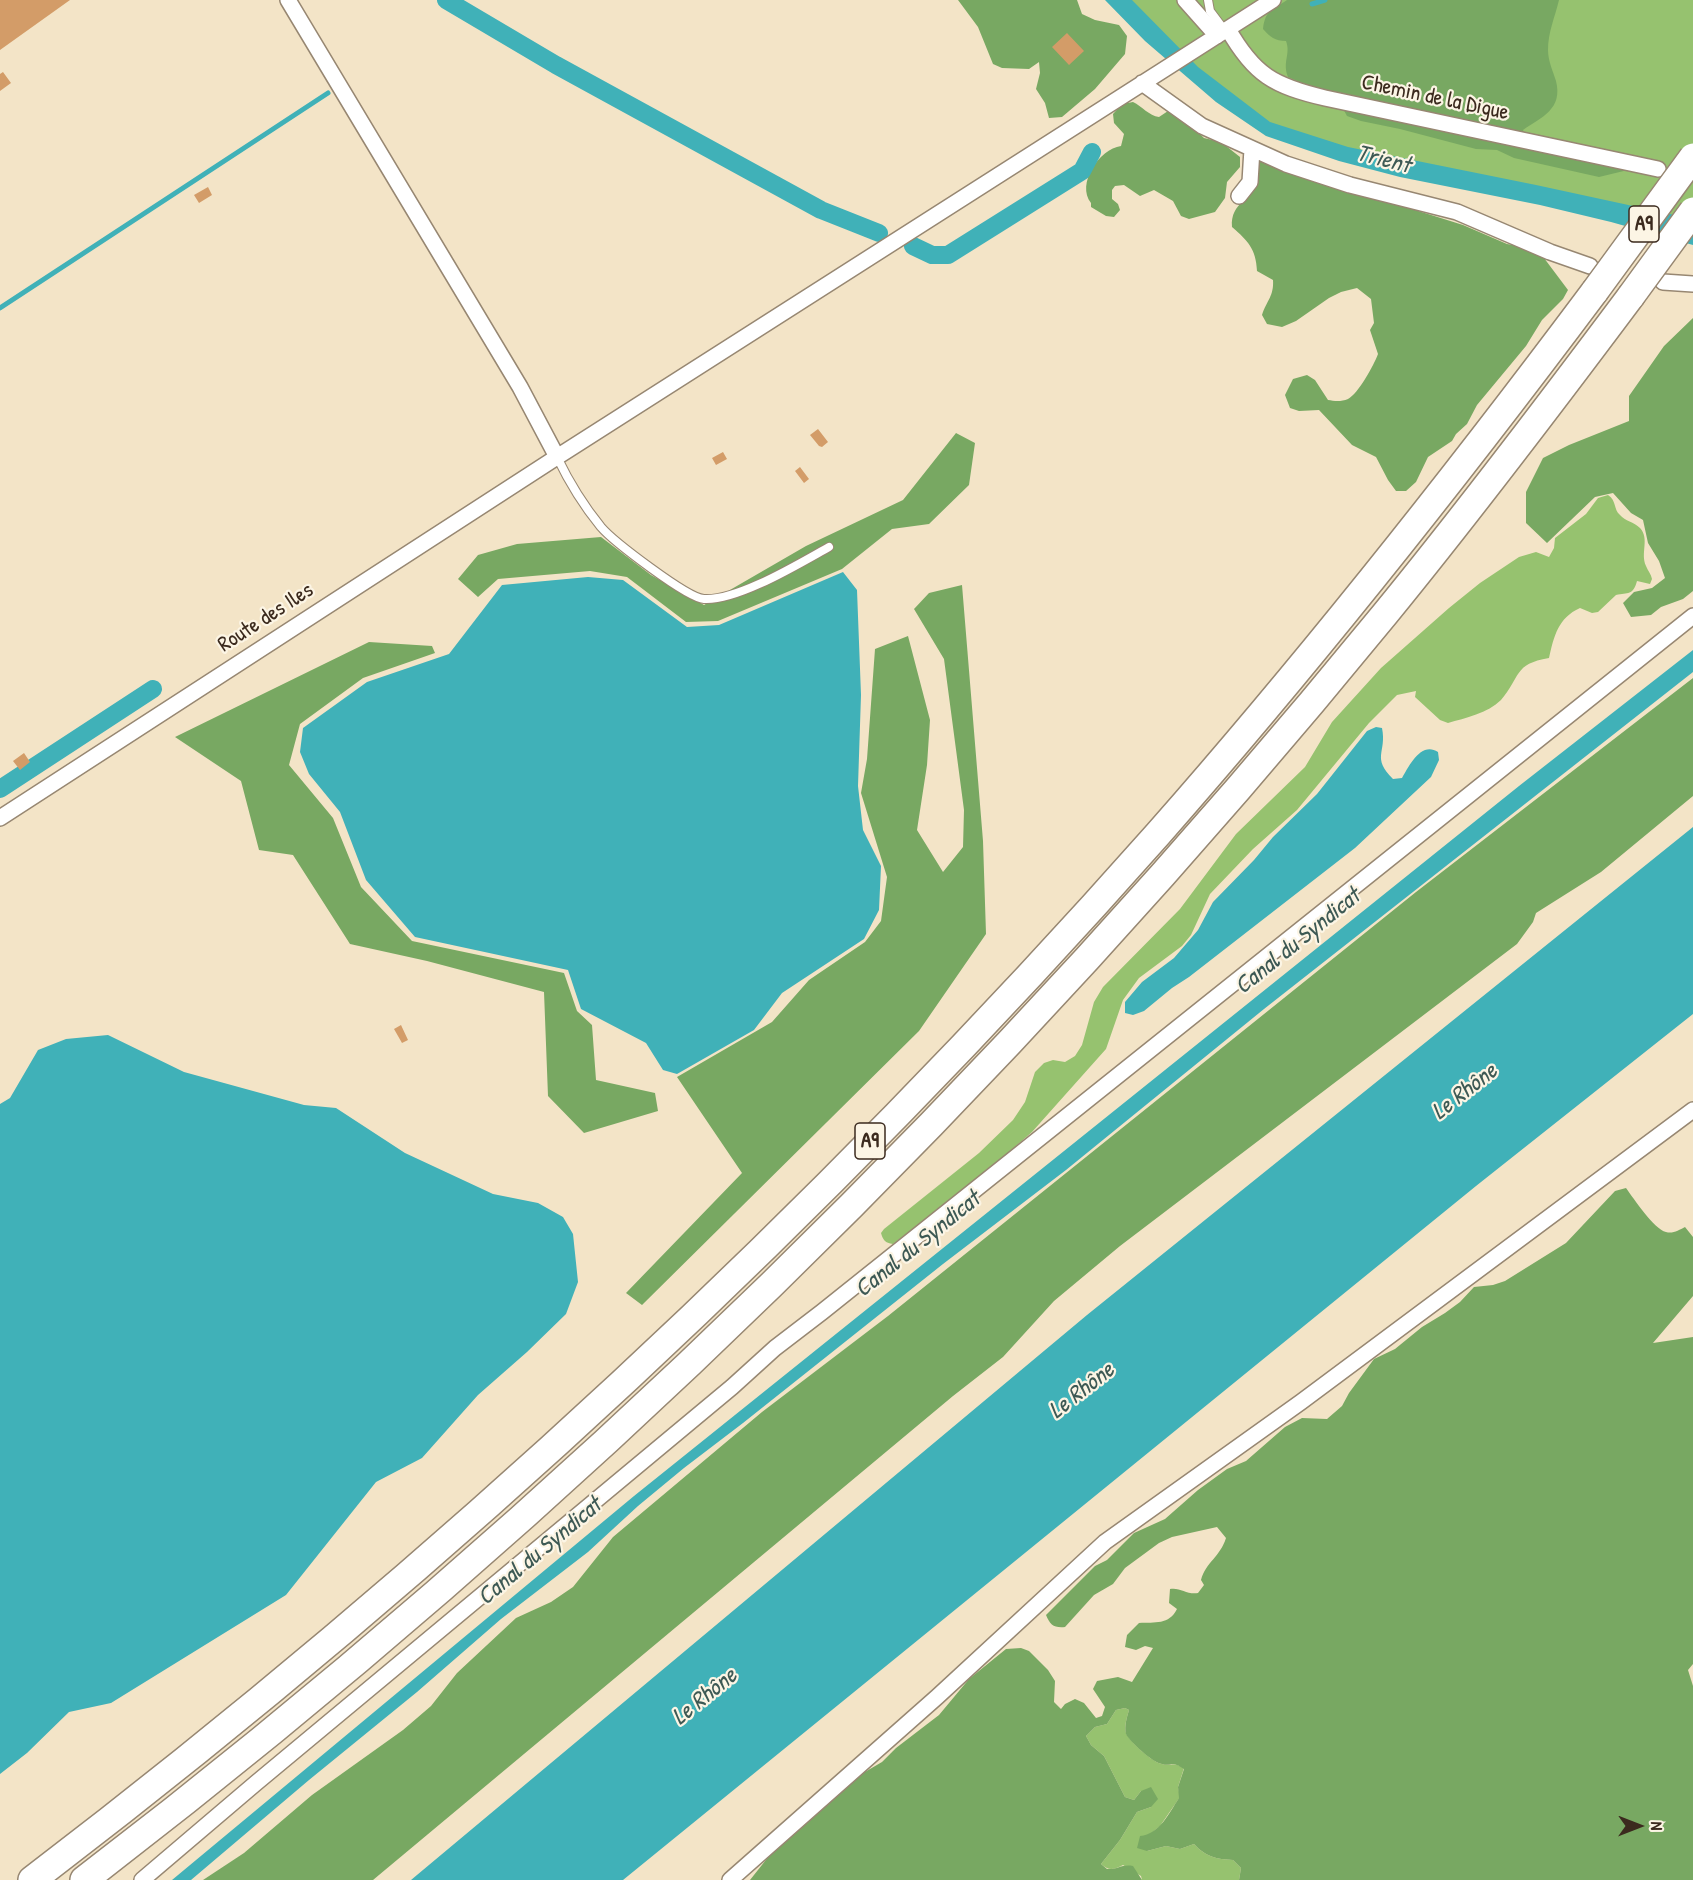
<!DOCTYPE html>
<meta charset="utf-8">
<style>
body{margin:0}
#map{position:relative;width:1693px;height:1880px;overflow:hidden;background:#f3e4c7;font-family:"Patrick Hand",sans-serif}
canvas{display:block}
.north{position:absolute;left:1609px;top:1796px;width:60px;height:60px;-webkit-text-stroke:4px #fcf5e5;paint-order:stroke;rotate:90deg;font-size:16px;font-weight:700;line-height:24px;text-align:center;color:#3b2a1e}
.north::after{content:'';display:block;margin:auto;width:21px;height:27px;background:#3b2a1e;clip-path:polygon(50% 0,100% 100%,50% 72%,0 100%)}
</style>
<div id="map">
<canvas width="1693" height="1880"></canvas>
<div class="north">N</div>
</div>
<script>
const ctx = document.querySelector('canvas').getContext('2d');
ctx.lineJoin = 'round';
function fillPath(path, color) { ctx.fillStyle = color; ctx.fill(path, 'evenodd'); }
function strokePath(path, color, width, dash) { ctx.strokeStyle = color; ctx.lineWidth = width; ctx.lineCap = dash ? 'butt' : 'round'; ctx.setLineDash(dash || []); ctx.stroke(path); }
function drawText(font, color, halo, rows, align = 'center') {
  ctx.font = font + ' "Patrick Hand",sans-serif'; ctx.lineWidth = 4.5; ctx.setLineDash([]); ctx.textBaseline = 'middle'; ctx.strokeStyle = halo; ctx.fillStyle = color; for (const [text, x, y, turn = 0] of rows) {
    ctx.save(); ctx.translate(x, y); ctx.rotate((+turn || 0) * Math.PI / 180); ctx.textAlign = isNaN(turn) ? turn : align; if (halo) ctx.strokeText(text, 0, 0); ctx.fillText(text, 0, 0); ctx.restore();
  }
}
fillPath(new Path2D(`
 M1121,0h572v232l-320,-72 -107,-37 -76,-52z
 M1608,495c9,6 5,14 12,20 5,6 14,7 20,13 10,11 0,25 6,38 2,5 5,8 6,13l-2,5 -13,-3c-4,15 -9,11 -21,14l-18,17 -6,1 -12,-5c-22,10 -26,28 -31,50 -36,6 -28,19 -48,42 -13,13 -36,18 -53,23l-8,-3 -25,-23 1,-6 -19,4 -28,28 -72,87 -44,39 -43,45 -19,41 -9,11 -43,32 -16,22 -17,49 -74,83 -54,47 -85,65c-8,-1 -10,-4 -12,-11l3,-4 95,-76 34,-33 12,-18 10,-30 9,-9 9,-3 12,2 10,-6 7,-11 12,-43 9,-15 77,-78 56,-75 69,-67 27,-45 49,-54 68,-60 31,-25 39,-26 17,-5 13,5 5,-9 1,-10 31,-24 12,-16z
 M1125,1708l4,2c-2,7 -5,16 -3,23 3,8 27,30 36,31 11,3 10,-3 22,4l-6,19 2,10 -20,29 -11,9 -2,16 19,-5 14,3 14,-5c12,13 22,15 39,16l8,8 -2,12h-97l-1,-4 -18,-11c-10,5 -14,6 -22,-1l19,-24 17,-28 14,-5 -10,-16 -7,9 -9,-3 -21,-41 -13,-11 -5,-9 9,-9 12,-3 9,-14z`), '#96c26f');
fillPath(new Path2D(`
 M958,0h119l5,14 13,6 24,5 8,11 -2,18 -30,35 -33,28 -13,1 -4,-15 -9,-14 4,-16 -1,-11 -10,7 -27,-1 -9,-4 -15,-37z
 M1287,0h272c-4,17 -11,32 -11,50 0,11 5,21 8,31 7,28 -14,36 -33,49l8,18 101,21 -33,8 -85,-19 -17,-8 -21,-1 -76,-20 -39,-8 -14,-5 -7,-13 -10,-8 -42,-18c-6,-15 3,-23 -2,-36 -11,0 -16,-4 -23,-12 2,-19 10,-19 24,-29z
 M1133,102c9,4 16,14 26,15l9,-6h18l7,7 6,15 5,5 17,4 19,15v10l-13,15 -2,16 -10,14 -26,7 -8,-3 -8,-15 -19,-11 -14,6 -16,-11 -9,1 -3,4v9l6,5 2,6 -6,7 -8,-1 -15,-9v-4c-15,-19 8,-54 30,-57l3,-12 -10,-11 -1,-9 9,-10z
 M1259,161l204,64 44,19 12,2 10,5 12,3 27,36 -5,9 -21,21 -16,26 -49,59 -10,19 -11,10 -4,7 -24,16 -12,25 -10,9h-10l-8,-11 -12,-23 -24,-12 -33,-35 -20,1 -9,-3 -5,-13 8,-16 14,-4 8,5 13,20c6,1 13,2 20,-1 10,-5 26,-34 30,-45l-8,-24 4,-7 -3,-24 -14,-11 -16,4 -12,6 -33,23 -14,6 -15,-3 -5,-9c5,-15 12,-19 11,-35l-16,-9c-1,-22 -9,-30 -25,-44 -2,-25 21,-27 25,-46 1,-4 -1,-10 -1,-14z
 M1693,318v273l-10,8 -22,8 -10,8 -20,2 -8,-14 11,-11 18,-4 13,-10 -6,-17 -11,-18 -5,-23 -12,-7 -18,-20 -18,4 -48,46 -21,-20v-31l17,-34 26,-13 60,-24v-25l35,-50z
 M956,433l19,10 -6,42 -40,39 -37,5 -50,40 -124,52 -32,1 -59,-45 -37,-6 -92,8 -20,18 -20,-18 20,-24 39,-11 84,-7 50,38 53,30 102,-59 97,-46z
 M962,585l21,256 3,93 -67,97 -277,274 -16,-12 116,-120 -65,-96 95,-55 37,-42 56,-38 16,-21 6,-44 -26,-84 6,-34 8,-110 33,-13 22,84 -3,45 -10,65 26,42 20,-25 1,-37 -20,-151 -30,-50 15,-16z
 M369,642l63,4 3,7 -72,25 -63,46 -11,41 44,53 28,69 51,54 152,32 13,38 15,14 4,55 59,13 3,18 -74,22 -36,-37 -4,-104 -117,-31 -77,-17 -57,-89 -34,-5 -18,-69 -66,-44z
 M1693,678v118l-92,76 -65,41 -3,9 -16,22 -397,302 -66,55 -51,56 -50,39 -580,484h-170l41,-27 68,-58 91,-65 28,-24 26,-33 59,-55 35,-16 22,-15 40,-50 149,-125 126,-96 528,-424z
 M1626,1188c8,11 28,41 40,44 7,2 13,-2 19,-5l8,10v59l-40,47 40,-6v327l-5,6 5,16v194h-454l2,-12 -8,-8c-17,-1 -27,-3 -39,-16l-14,5 -14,-3 -19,5 -10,-3 3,-12c20,-2 29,-23 39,-38l-1,-11 6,-18c-13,-9 -11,-2 -22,-5 -9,-1 -33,-23 -36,-30 -2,-8 1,-17 3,-24l-4,-2 -9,2 -9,14 -12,3 -9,9 5,9 13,11 21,41 9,3 7,-9 10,-4 7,12 -7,8 -14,5 -17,28 -19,24 6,5c11,1 14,-5 26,-3l9,14h-392l27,-34 69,-63 36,-21 14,-14 43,-33 30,-36 37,-30 15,-1 8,3 19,19 7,11 -1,21 7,7 4,-5 10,-5 9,4 12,15 6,-2 3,-9 -12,-18 4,-8 21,-4 14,5 21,-34 -8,-2 -9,4 -11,-3 2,-12 12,-12c16,-1 30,2 38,-14l-8,-6 1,-14c10,-2 17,6 28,4l6,-8 -3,-5c5,-18 19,-23 25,-42l-9,-11 -45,10 -13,6 -34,25 -12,16 -19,11 -29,32c-11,1 -15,-2 -19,-12l49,-49 12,-6 27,-27 31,-14 33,-29 29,-21 19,-8 39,-34 17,-9 25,1 15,-13 7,-13 25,-34 21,-10 27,-22 23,-14 15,-11 14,-15 19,-2 12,-4 61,-38 49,-52z`), '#78a862');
fillPath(new Path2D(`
 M1105,0h27l66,67 72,55 78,25 188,38 157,34v26l-82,-23 -71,-17 -140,-28 -61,-16 -73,-25 -50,-34 -71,-61z
 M843,572l14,18 4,105 -3,91 5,44 18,36 -2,44 -15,29 -82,54 -28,37 -77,44 -14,-4 -17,-27 -65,-34 -13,-39 -153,-33 -49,-57 -26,-68 -31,-38 -9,-22 3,-24 64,-46 82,-28 53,-69 86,-8 35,3 64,47 32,-2z
 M1693,650v22l-429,337 -198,161 -123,94 -200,159 -59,45 -46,38 -50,46 -87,67 -84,73 -108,88 -118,100h-19l462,-384 885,-710z
 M1376,727l6,1c5,25 -11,29 11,51l9,-1c7,-12 19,-37 36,-26l1,8 -8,17 -76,71 -166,129 -17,11 -28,23 -11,4 -8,-2v-11l17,-20 32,-24 24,-28 15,-28 41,-42 19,-23 44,-43 50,-63z
 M1693,827v187l-217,172 -853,694h-212l676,-565z
 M108,1035l76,37 120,33 32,3 69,45 88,41 45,9 25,14 10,17 5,48 -12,32 -39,38 -49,43 -56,63 -46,24 -90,113 -175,108 -42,9 -42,41 -27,21v-670l10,-6 28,-48 28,-11z`), '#40b1b8');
strokePath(new Path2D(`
 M1312,4l13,-4
 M0,308l328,-215`), '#40b1b8', 5);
strokePath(new Path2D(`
 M446,0l110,65 265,145 58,23
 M913,246l19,9h16l134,-84 10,-19
 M0,789l153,-100`), '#40b1b8', 18);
fillPath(new Path2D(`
 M0,0h70l-70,50z
 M1067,33l17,18 -15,14 -17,-18z
 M3,72l8,11 -11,8v-17z
 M208,187l4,8 -13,8 -5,-8z
 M818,429l10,13 -6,5 -3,-1 -9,-11z
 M723,452l4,7 -11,6 -4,-7z
 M800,467l9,12 -5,4 -9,-12z
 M24,753l6,9 -10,8 -7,-9z
 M401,1025l7,15 -6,3 -8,-14z`), '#d39c68');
const service = new Path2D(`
 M1208,0l2,11 15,20
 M557,457c12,25 26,48 44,70 12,14 86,71 103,72 34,2 96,-36 125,-52`);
const minor = new Path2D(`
 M288,0l232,387 37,70
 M1185,0l32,36
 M1228,29c26,46 46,57 97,69l333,71
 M1142,83l60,43 84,38 64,21 107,27 93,40 40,14
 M1239,196l11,-14 2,-33
 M1663,282l30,2
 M0,818l557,-361 716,-457
 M142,1880l114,-97 476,-396 43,-39 47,-36 871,-696
 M730,1880l207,-183 168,-155 196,-140 392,-292`);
const motorway = new Path2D(`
 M32,1880c408,-311 786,-662 1126,-1046 154,-175 298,-357 437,-543
 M84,1880c481,-368 918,-797 1301,-1266 85,-104 166,-211 246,-318`);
strokePath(service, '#978772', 10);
strokePath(minor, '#978772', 18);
strokePath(motorway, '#978772', 30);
strokePath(service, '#fff', 8);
strokePath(minor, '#fff', 15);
strokePath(motorway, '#fff', 27);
const motorwayBridge = new Path2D(`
 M1595,291l98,-134
 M1631,296l62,-85`);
strokePath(motorwayBridge, '#978772', 30, []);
strokePath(motorwayBridge, '#fff', 27);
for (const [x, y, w] of [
 [1644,224,30],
 [870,1141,30]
]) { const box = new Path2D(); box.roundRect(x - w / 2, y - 18, w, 36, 4.5); ctx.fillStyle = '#fcf5e5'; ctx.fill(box); strokePath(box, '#3b2a1e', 1.5); }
drawText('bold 21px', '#3b2a1e', null, [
 ["A9",1644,224],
 ["A9",870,1141]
]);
drawText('22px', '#3b2a1e', '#fcf5e5', [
 ["Chemin de la Digue",1435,98,12],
 ["Route des Iles",266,618,-33]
]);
drawText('italic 24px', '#3d5954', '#fcf5e5', [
 ["Trient",1383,160,14],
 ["Canal du Syndicat",1298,942,-39],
 ["Le Rhône",1465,1092,-38],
 ["Canal du Syndicat",918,1245,-39],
 ["Le Rhône",1082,1391,-38],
 ["Canal du Syndicat",540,1552,-40],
 ["Le Rhône",705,1697,-39]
]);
</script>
